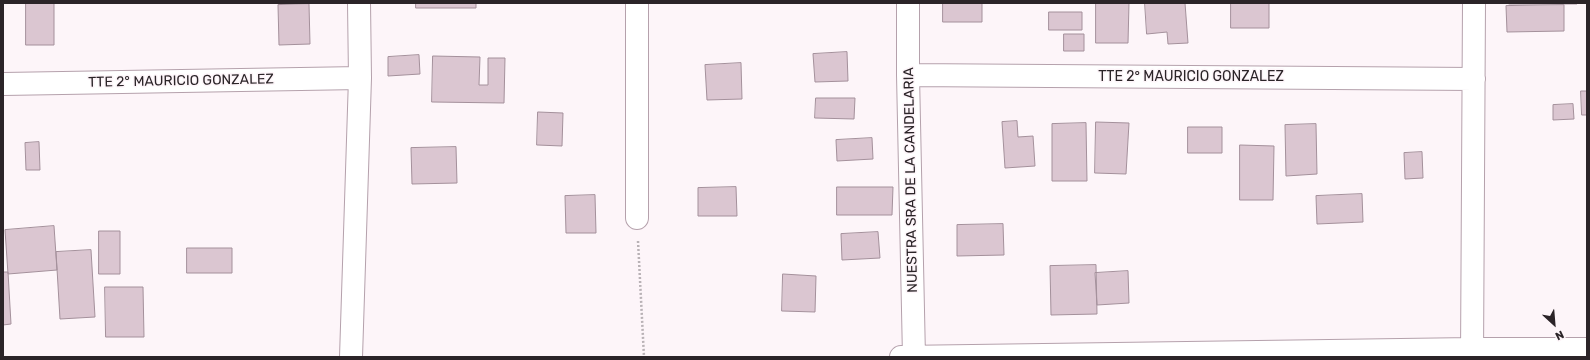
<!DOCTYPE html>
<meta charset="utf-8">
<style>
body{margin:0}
#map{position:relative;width:1590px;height:360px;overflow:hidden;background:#fdf5f9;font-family:Rubik,sans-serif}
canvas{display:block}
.frame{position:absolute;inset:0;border:4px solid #2b2428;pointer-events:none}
.north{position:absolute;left:1534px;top:304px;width:40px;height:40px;-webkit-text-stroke:3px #fdf5f9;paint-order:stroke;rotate:154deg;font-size:11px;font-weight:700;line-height:16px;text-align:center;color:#2b2428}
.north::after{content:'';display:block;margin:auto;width:14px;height:18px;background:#2b2428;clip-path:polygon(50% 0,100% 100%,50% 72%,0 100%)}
</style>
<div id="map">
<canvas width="1590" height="360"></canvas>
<div class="frame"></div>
<div class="north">N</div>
</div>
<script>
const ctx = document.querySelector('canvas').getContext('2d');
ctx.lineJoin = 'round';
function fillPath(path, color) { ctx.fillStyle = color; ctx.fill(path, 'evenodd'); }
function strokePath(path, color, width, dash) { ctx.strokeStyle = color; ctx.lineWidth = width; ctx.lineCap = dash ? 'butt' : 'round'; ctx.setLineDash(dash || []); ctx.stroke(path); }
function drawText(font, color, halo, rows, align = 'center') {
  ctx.font = font + ' Rubik,sans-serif'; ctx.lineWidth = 3; ctx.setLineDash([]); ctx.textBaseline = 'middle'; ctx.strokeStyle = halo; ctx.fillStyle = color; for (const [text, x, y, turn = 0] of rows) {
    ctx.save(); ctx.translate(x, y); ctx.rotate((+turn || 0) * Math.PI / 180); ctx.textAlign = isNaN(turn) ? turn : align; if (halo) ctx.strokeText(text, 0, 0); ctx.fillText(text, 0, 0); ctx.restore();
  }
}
const building = new Path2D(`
 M26,3h28v42h-28z
 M416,3h60v5h-60z
 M943,3h39v19h-39z
 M1096,3h33l-1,40h-32z
 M1145,3h40l3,40 -20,1 -1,-12 -20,2z
 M1231,3h38v25h-38z
 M1509,3h68v1h-68z
 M309,4l1,40 -31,1 -1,-40z
 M1564,5v26l-57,1 -1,-26z
 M1049,12h33v18h-33z
 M1064,34h20v17h-20z
 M847,52l1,29 -33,1 -2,-28z
 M419,55l1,19 -32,2v-19z
 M433,56l47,1 -1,28h9v-27h17l-1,45 -72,-1z
 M741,63l1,36 -35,1 -2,-35z
 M1581,91h6v24h-5z
 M816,98h39l-1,21 -39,-1z
 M1573,104l1,15 -21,1v-15z
 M538,112l25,1 -1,33 -25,-1z
 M1017,121l1,16 15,-1 2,30 -30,2 -3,-46z
 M1096,122l33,1 -3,51 -31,-1z
 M1086,123l1,58h-35v-57z
 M1316,124l1,50 -31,2 -1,-51z
 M1188,127h34v26h-34z
 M872,138l1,21 -36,2 -1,-21z
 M39,142l1,28h-14l-1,-27z
 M1240,145l34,1 -1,54h-33z
 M456,147l1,36 -45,1 -1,-36z
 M1422,152l1,26 -18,1 -1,-26z
 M736,187l1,29h-39v-28z
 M837,187h56l-1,28h-55z
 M1362,194l1,28 -46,2 -1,-28z
 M595,195l1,38h-30l-1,-37z
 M1003,224l1,31 -47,1v-31z
 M54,226l3,44 -49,4 -3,-44z
 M99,231h21v43h-21z
 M878,232l2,26 -38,2 -1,-26z
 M187,248h45v25h-45z
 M91,250l4,67 -35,2 -4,-67z
 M1096,265l1,49 -46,1 -1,-49z
 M1128,271l1,32 -32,2 -2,-32z
 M3,272h5l3,52 -8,1z
 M783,274l33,2 -1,36 -33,-1z
 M105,287h38l1,50h-38z`);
fillPath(building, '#dbc6d1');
strokePath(building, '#a4909b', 1);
const minor = new Path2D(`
 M637,3v215
 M908,3v72l6,282
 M908,75l566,4
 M3,84l357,-6
 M351,357l9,-279 -1,-75
 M901,357l571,-8h115
 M1472,357l2,-354`);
strokePath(minor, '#b5a1ac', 24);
strokePath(new Path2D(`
 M638,241l6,116`), '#b9b2b6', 2.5, [2, 2]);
strokePath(minor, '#fff', 22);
drawText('14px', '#2b2428', '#fdf5f9', [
 ["TTE 2° MAURICIO GONZALEZ",1191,77],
 ["TTE 2° MAURICIO GONZALEZ",181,81,-1],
 ["NUESTRA SRA DE LA CANDELARIA",911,180,-91]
]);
</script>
